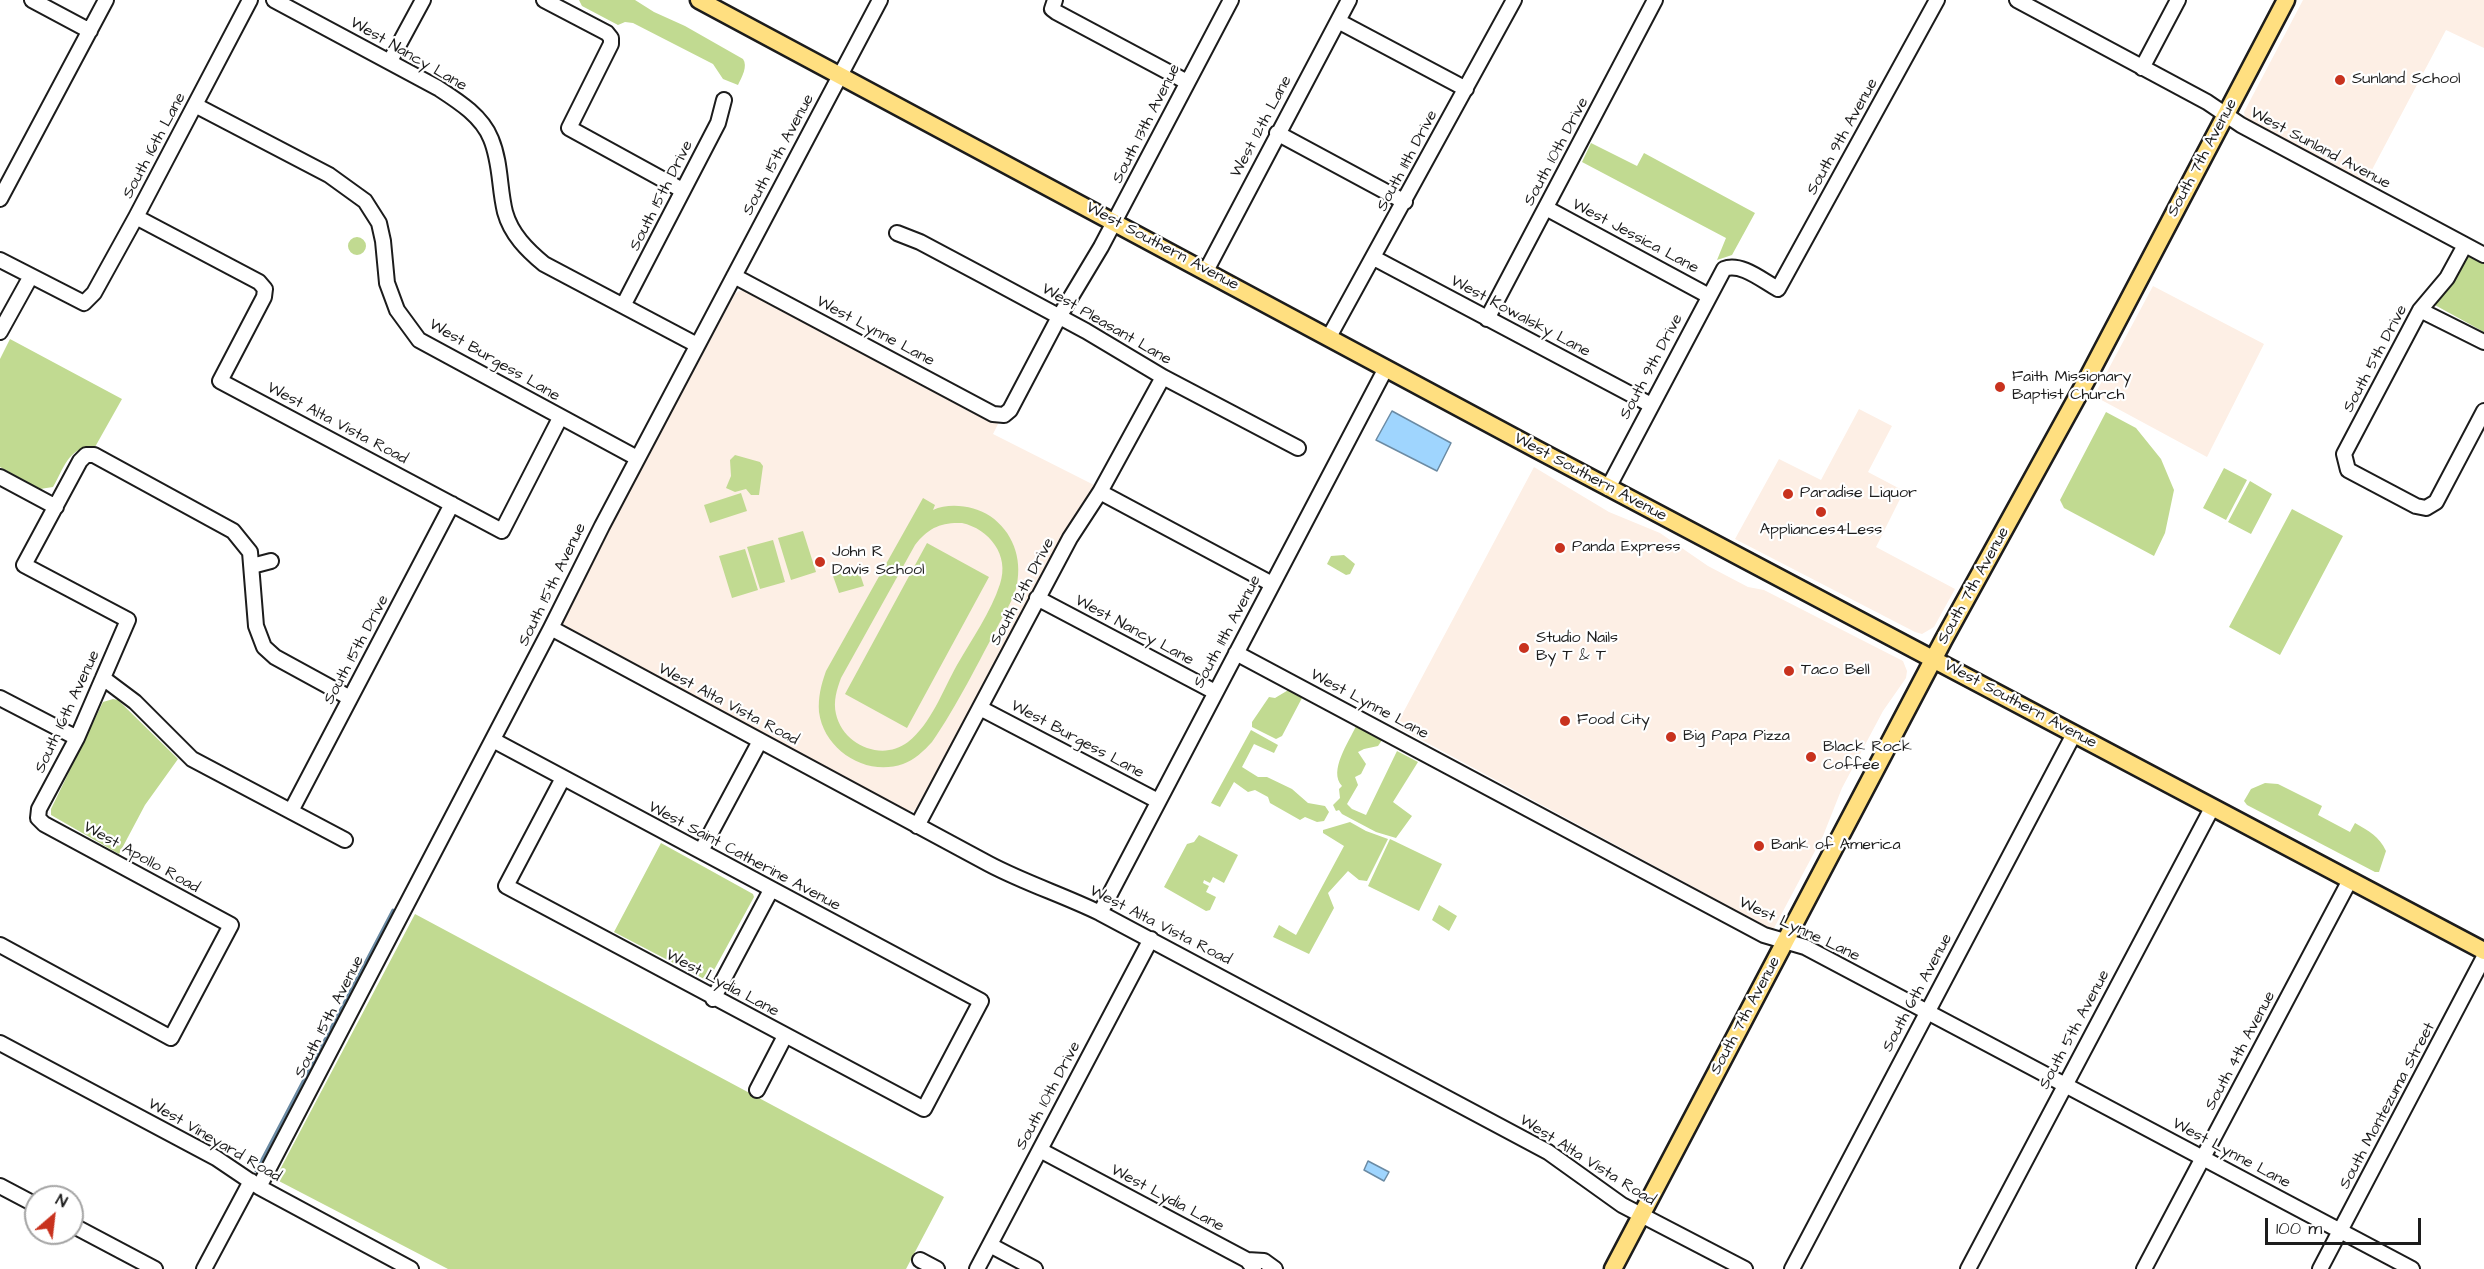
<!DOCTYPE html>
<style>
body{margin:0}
#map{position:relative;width:2484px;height:1269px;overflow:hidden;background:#fff;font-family:"Architects Daughter",sans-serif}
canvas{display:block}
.north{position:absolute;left:24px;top:1185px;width:60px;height:60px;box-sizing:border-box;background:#fff;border:2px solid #a4a4a4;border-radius:50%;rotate:28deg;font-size:16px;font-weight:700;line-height:24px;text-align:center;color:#1c1c1c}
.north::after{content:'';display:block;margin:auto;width:21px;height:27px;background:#c8321e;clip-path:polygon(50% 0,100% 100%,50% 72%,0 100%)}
.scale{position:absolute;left:2265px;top:1218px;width:156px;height:27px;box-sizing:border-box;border:3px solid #1c1c1c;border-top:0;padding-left:8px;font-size:18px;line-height:21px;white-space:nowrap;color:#1c1c1c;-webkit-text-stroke:4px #fff;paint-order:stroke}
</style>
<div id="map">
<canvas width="2484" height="1269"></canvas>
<div class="north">N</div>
<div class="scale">100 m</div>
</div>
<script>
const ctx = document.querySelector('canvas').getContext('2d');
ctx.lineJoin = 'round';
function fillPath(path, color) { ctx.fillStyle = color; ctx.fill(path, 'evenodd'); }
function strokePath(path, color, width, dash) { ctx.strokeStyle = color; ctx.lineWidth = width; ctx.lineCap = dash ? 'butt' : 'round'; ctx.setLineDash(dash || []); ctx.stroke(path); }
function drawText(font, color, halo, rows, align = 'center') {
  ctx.font = font + ' "Architects Daughter",sans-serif'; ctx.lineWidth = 4.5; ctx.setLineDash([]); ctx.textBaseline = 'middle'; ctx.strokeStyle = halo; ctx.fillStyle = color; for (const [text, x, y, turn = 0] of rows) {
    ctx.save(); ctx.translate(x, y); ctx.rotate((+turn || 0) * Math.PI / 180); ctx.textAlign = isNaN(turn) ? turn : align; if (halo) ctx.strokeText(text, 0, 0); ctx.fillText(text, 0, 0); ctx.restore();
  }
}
fillPath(new Path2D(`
 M2303,0h181v48l-38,-18 -81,153 -120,-65 -1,-6z
 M2153,286l111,58 -57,113 -113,-61z
 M746,290l246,130 7,2 -6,12 103,52 -41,64 -134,253 -7,8 -10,-1 -337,-182 -5,-6v-5l173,-323 4,-3z
 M1859,409l33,17 -24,46 36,19 -28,56 79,42 -21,38 -12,7 -7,-2 -180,-93 44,-80 42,21z
 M1534,467l75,45 51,21 48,33 40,21 16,3 139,71 4,10 -1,7 -23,33 -41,77 -19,48 -50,94 -377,-204z`), '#fdefe5');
fillPath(new Path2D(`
 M579,0h56l19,12 31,14 58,33c5,7 -1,18 -5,26l-15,-6 -10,-15 -80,-41 -8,-1 -7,3 -36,-19z
 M1591,143l46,23 7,-13 111,60 -23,42 -15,5 9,-22 -144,-76z
 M348 246a9 9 0 1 1 18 0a9 9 0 1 1-18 0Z
 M2468,256l16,8v68l-51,-28 21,-23z
 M10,339l112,60 -27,48c-26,-2 -31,21 -42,40l-13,2 -40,-22v-108z
 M2106,412l30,16 25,31 13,31 -9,43 -11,23 -90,-48 -4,-8z
 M735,455l25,7 3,4 -4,29h-8l-5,-6 -11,3 -9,-4 5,-12 -1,-16z
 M2224,468l23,12 -21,40 -23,-12z
 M2250,481l22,13 -21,40 -23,-12z
 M741,493l6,18 -37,12 -6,-18z
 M923,498l12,7 -2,5c17,-8 42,-4 57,6 23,16 32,42 27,68 -2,13 -11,26 -17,38 -20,37 -44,86 -68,120 -8,9 -18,18 -29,22 -37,13 -79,-14 -84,-52 -1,-15 2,-27 7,-41zM962,523c27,6 48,32 38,61 -9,28 -28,55 -43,81 -14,25 -26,59 -49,77 -26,20 -65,3 -72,-28 -3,-13 1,-25 5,-36l74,-133c13,-17 26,-23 47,-22z
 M2292,509l51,27 -63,119 -51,-28z
 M803,531l13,41 -25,8 -13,-42z
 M773,540l12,42 -25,7 -13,-42z
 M927,543l62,34 -82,151 -62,-34z
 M745,549l13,41 -26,8 -13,-42z
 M1344,555l11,9 -5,10 -4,1 -19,-11 4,-8z
 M858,568l6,18 -25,7 -6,-17z
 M1290,689l12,9 -20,38 -6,3 -24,-12v-5l17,-25 6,1z
 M113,699l5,1 60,59 -33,46 -26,49 -68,-39v-6l52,-107z
 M1356,726l26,14 -4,6 -14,3 -6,3 8,12 -5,10 -6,3 3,8 -11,19 5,5 14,6 31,-64 21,11 -25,40 19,14 -16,22 -20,-6 -34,-18 -3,-4 -3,1 -3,-6 7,-7 -1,-9 3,-3c-14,-15 7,-44 14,-60z
 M1251,730l27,15 -4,8 -20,-9 -12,23 16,10h9l25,12 16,14 17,3 4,6 -5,9 -7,1 -12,-5 -5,3 -30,-17 -2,-6 -13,-7 -7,2 -14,-10 -14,25 -9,-4z
 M2265,783l13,1 44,22 -4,9 32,17 5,-9c14,8 24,13 31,28l-7,21h-4l-128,-67 -3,-4 7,-12z
 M1350,822l16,9 22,8 -21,42 -8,-1 -11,-9 -20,22 6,15 -25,46 -36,-17 6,-12 17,10 48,-89 -21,-13v-3z
 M1199,835l39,20 -14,28 -11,-6 -3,6 -6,-3 -1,3 6,3 -3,6 10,5 -6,13 -4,1 -42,-24 23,-43 7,-2z
 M1390,839l52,25 -23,47 -51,-25z
 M661,843l92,51 1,3 -46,84 -94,-49z
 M1439,905l18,11 -8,15 -17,-11z
 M415,914l529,283 -38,72h-458l-173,-90z`), '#c1da91');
const water = new Path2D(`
 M1392,411l59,32 -14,28 -61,-31z
 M1368,1161l21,11 -5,9 -20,-11z`);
fillPath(water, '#9fd5fe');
strokePath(water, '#6b8ba4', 1.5);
strokePath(new Path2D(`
 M256,1171l137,-261`), '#6b8ba4', 3);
const minor = new Path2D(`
 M32,0l58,31
 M274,0l164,88c20,13 44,28 53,51 10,24 8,49 14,73 6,22 22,38 39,52l153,81
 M544,0l63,33 4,5v6l-42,84 113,62
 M1055,0l-3,9 4,3 131,70
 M2017,0l190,102 34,23 243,130
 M1338,21l128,68
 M390,61l33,-61
 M2142,68l36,-68
 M195,105l134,70 36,26 14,22 4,18 4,42 10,27 22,30 218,118
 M1277,133l128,69
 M0,199l106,-199
 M1546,208l163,88
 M136,217l123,65 6,7 -1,8 -44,84 282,150 58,-113
 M897,233l23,9 62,33 104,56 77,46 135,71
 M2465,245l-18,33 -27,32 -76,144 4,16 68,36 10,2 10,-6 48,-91
 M1374,258l277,147
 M0,260l84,43 10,-10 42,-76 114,-217
 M1206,271l143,-271
 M734,276l259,138 11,1 6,-5 49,-93 42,-70 130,-247
 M624,304l94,-181 6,-23
 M2420,310l64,32
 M1487,319l168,-319
 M0,332l31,-56
 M1329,337l185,-337
 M0,477l56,30
 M1608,488l116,-219c17,-7 39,12 54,20l159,-289
 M1100,492l172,92
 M252,566l19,-5
 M1037,598l178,94
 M551,628l438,236c36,19 74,31 111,49l448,239 74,53 123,64
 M1236,653l528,282 41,12 607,322
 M103,678l32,24 57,57 153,81
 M0,698l77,40
 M980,708l178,93
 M493,740l488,261 -57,108 -418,-223 57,-108
 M291,811l161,-307
 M917,826l153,-288 30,-46 63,-115
 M701,851l59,-110
 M1100,913l286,-545
 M0,945l171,93 60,-113 -187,-101 -6,-6 1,-9 38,-71 51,-118 -104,-55 56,-104 6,-6h8l139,76 17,21 6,74 8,21 11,10 75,41
 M713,999l58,-109
 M0,1043l216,115 43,29 152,82
 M757,1090l28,-54
 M1040,1150l207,110 7,9
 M0,1186l36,19
 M259,1187l292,-559 51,-102 278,-526
 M72,1225l83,44
 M990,1245l45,24
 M920,1260l17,9
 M1247,1260l17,1 11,8
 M204,1269l47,-88
 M977,1269l174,-330
 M1792,1269l282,-535
 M1968,1269l244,-461
 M2144,1269l206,-389
 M2320,1269l164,-312`);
const major = new Path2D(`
 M699,0l839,450 946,501
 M1613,1269l331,-630 142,-258 200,-381`);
strokePath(minor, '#1c1c1c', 18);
strokePath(major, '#1c1c1c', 21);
strokePath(minor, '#fff', 14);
strokePath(major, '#ffdf80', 16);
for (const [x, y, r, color] of [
 [2340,80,6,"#c8321e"],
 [2000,387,6,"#c8321e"],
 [1788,494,6,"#c8321e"],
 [1821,512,6,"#c8321e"],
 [1560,548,6,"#c8321e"],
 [820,562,6,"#c8321e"],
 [1524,648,6,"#c8321e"],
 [1789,671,6,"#c8321e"],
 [1565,721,6,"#c8321e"],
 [1671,737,6,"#c8321e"],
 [1811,757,6,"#c8321e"],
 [1759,846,6,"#c8321e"]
]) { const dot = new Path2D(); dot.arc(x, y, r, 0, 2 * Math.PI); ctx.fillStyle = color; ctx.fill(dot); strokePath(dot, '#fff', 2); }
drawText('16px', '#1c1c1c', '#fff', [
 ["West Nancy Lane",408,55,30],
 ["South 13th Avenue",1147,124,-63],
 ["West 12th Lane",1262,127,-62],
 ["South 9th Avenue",1843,137,-61],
 ["South 16th Lane",155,146,-62],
 ["West Sunland Avenue",2320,149,28],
 ["South 10th Drive",1557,152,-62],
 ["South 15th Avenue",779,155,-62],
 ["South 7th Avenue",2203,158,-62],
 ["South 11th Drive",1408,161,-62],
 ["South 15th Drive",662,196,-63],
 ["West Jessica Lane",1635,237,28],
 ["West Southern Avenue",1162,247,28],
 ["West Kowalsky Lane",1520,317,28],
 ["West Pleasant Lane",1106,325,30],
 ["West Lynne Lane",875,332,28],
 ["South 5th Drive",2376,359,-62],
 ["West Burgess Lane",494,361,30],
 ["South 9th Drive",1652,367,-62],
 ["West Alta Vista Road",337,424,28],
 ["West Southern Avenue",1590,478,28],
 ["South 15th Avenue",553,585,-64],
 ["South 7th Avenue",1974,586,-61],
 ["South 12th Drive",1023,592,-62],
 ["West Nancy Lane",1134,631,28],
 ["South 11th Avenue",1228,632,-62],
 ["South 15th Drive",357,650,-62],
 ["West Alta Vista Road",728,705,28],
 ["West Lynne Lane",1369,705,28],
 ["West Southern Avenue",2020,705,28],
 ["South 16th Avenue",68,712,-65],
 ["West Burgess Lane",1077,740,28],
 ["West Saint Catherine Avenue",744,857,28],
 ["West Apollo Road",141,858,29],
 ["West Alta Vista Road",1160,926,27],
 ["West Lynne Lane",1799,930,25],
 ["West Lydia Lane",722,984,28],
 ["South 6th Avenue",1918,993,-62],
 ["South 7th Avenue",1746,1016,-62],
 ["South 15th Avenue",330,1017,-63],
 ["South 5th Avenue",2075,1030,-62],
 ["South 4th Avenue",2241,1051,-62],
 ["South 10th Drive",1049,1096,-62],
 ["South Montezuma Street",2388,1106,-62],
 ["West Vineyard Road",214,1141,30],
 ["West Lynne Lane",2231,1154,28],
 ["West Alta Vista Road",1587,1161,32],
 ["West Lydia Lane",1167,1199,28]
]);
drawText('16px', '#1c1c1c', '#fff', [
 ["Sunland School",2352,80],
 ["Faith Missionary",2012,378],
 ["Baptist Church",2012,396],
 ["Paradise Liquor",1800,494],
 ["Appliances4Less",1821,531,"center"],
 ["Panda Express",1572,548],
 ["John R",832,553],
 ["Davis School",832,571],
 ["Studio Nails",1536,639],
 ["By T & T",1536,657],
 ["Taco Bell",1801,671],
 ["Food City",1577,721],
 ["Big Papa Pizza",1683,737],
 ["Black Rock",1823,748],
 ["Coffee",1823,766],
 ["Bank of America",1771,846]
], 'left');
</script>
